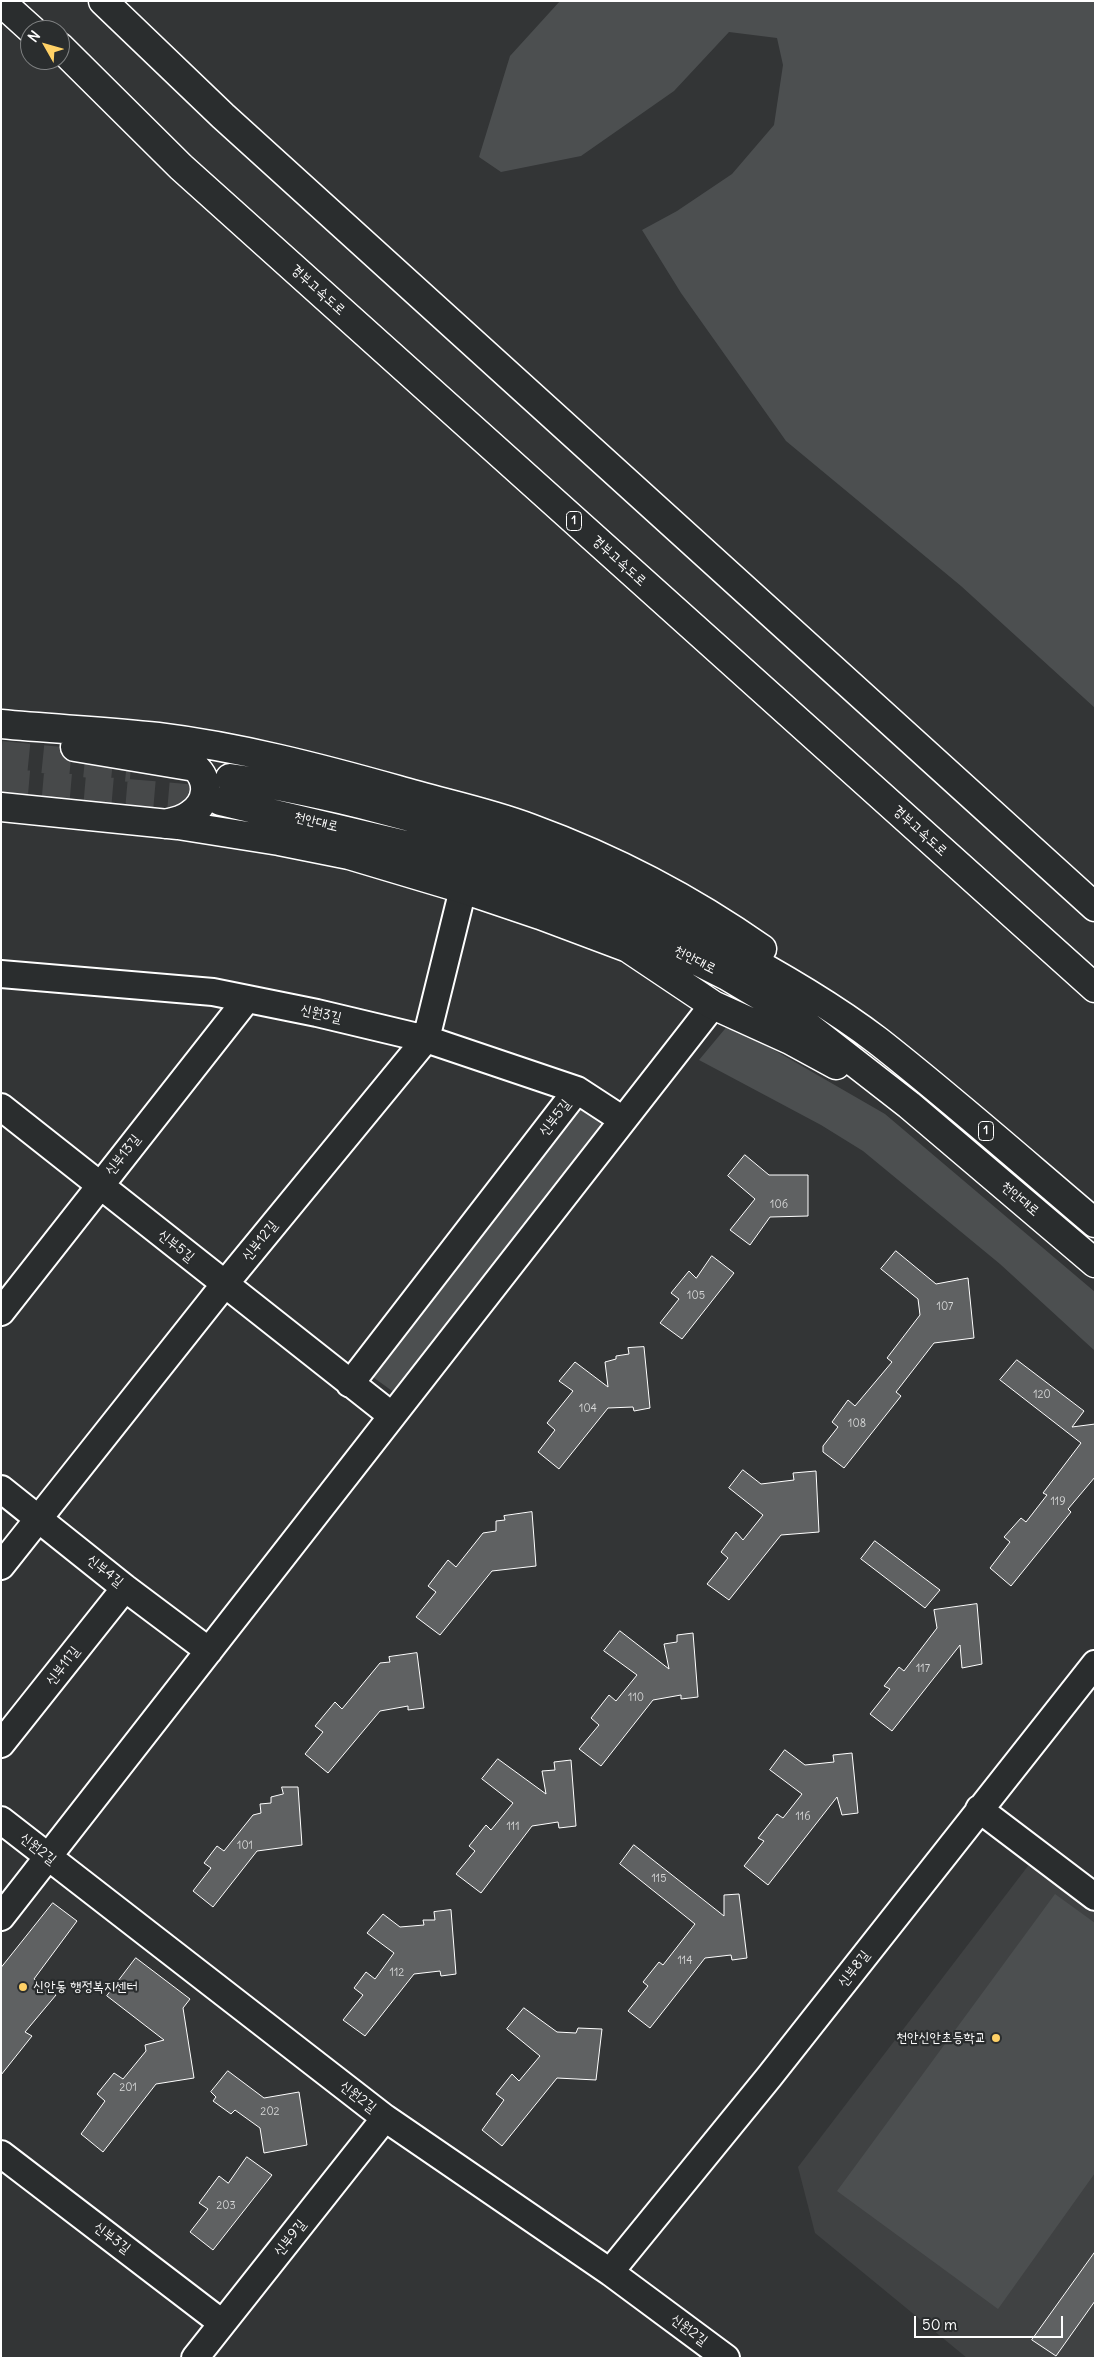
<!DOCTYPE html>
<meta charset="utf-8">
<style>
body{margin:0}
#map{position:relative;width:1096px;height:2359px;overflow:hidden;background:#333536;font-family:Delius,sans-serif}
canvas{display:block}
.frame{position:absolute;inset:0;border:2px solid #fff;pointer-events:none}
.north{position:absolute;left:20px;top:20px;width:50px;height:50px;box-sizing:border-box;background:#2a2d2e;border:1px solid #7f8182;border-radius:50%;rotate:308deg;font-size:14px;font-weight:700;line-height:20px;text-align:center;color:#fff}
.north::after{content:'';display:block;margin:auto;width:18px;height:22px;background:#ffd166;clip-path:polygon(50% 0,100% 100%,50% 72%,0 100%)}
.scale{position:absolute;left:914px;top:2316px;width:149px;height:22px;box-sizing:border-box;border:2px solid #fff;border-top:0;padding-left:6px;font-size:15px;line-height:18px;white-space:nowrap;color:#fff;-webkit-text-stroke:4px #2a2d2e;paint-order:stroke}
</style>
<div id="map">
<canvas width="1096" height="2359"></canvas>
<div class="frame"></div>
<div class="north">N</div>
<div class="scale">50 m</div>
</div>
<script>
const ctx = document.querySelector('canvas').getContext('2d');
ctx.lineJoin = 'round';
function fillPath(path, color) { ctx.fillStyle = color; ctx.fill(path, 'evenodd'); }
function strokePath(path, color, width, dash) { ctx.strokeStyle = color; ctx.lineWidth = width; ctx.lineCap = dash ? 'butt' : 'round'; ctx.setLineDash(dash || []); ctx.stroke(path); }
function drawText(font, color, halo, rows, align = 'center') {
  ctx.font = font + ' Delius,"Poor Story",sans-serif'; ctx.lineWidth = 4.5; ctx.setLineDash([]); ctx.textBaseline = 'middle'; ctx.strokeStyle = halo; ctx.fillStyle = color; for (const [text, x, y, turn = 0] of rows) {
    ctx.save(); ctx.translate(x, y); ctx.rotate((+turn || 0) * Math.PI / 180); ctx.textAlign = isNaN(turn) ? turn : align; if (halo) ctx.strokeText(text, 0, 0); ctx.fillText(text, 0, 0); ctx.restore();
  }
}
fillPath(new Path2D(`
 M1031,1862l64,47v449h-128l-152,-125 -17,-66z`), '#404243');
fillPath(new Path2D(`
 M560,1h535v707l-134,-122 -175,-145 -105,-148 -39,-63 35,-19 55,-37 42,-49 9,-60 -6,-27 -48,-6 -55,59 -93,65 -80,16 -22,-15 31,-101z
 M729,1024l156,90 210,178v59l-95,-87 -137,-113 -42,-26 -122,-65z
 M584,1106l28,18 -217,269 -25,-18 205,-268z
 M1055,1894l40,29v250l-97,136 -161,-118z`), '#4c4f50');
const building = new Path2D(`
 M745,1155l24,20h39v41l-38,1 -20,28 -20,-15 25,-31 -27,-23z
 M896,1251l40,33 32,-6 6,60 -40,5 -38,49 5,4 -57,72 -21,-16v-6l15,-19 -6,-5 16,-22 7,6 37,-44 -5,-4 33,-43 -2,-16 -37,-30z
 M712,1256l22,17 -52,66 -22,-16 19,-24 -8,-6 18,-22 7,7z
 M644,1347l6,61 -16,3 -1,-4 -25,1 -49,61 -21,-17 17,-22 -8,-7 26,-32 -14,-10 16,-19 33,25 -3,-25 11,-3v-3l13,-2 -1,-6z
 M1017,1360l67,51 -12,16 23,-3v53l-27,32 3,3 -60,74 -21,-18 20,-26 -6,-5 17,-19 5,4 21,-27 -4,-2 38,-50 -81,-63z
 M743,1470l18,14 33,-4 -1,-7 23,-2 3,61 -38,3 -52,65 -22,-16 21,-26 -7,-6 15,-20 7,8 20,-25 -34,-27z
 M532,1512l4,54 -44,5 -52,64 -24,-18 20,-25 -8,-6 20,-26 8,7 27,-34 13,-2v-10l9,-1 -1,-4z
 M875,1541l65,49 -15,18 -64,-49z
 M977,1604l5,60 -20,4 -2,-23 -68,86 -22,-17 20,-25 -6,-3 15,-19 5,4 33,-43 -3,-18z
 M620,1631l49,38 -5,-25 13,-2v-7l16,-2 5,64 -17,2v-4l-28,5 -52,66 -22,-17 20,-24 -8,-7 18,-23 7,6 21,-26 -33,-24z
 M417,1653l7,55 -16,2v-4l-28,5 -52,62 -23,-19 18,-22 -8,-6 20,-24 7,7 38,-46 10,-1 -1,-5z
 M785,1750l20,15 29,-3 -1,-7 19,-2 6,60 -16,2 -5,-18 -69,88 -24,-19 20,-25 -6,-3 19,-24 6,4 19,-24 -32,-24z
 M498,1759l48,35 -4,-23 13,-1 -1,-8 17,-2 5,66 -17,2 -1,-6 -26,4 -51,67 -25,-19 19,-23 -6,-5 17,-21 5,5 22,-27 -31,-24z
 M282,1787h16l4,58 -45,6 -44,56 -20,-16 18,-23 -7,-5 13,-17 7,5 29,-36 8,-2 -1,-9 11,-1v-6l12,-3z
 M634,1845l90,71v-21l15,-1 8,64 -15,2 -1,-5 -26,3 -55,70 -22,-17 20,-25 -5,-4 16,-20 4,3 32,-41 -75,-60z
 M53,1903l24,18 -43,58 22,16 -31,37 7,4 -31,39v-107z
 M451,1910l5,64 -15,2 -1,-5 -26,3 -49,62 -22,-16 20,-25 -9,-7 12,-16 9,7 19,-26 -27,-20 16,-19 17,13 24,-2 -1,-5h12l-1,-8z
 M136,1958l54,41 -7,9 11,70 -38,6 -53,68 -22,-18 24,-33 -8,-7 17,-21 9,6 23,-28 -1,-6 19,-5 -57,-44z
 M524,2008l33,24 19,1 2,-5 24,1 -6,51 -39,-2 -55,68 -20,-16 22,-30 -8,-6 16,-20 7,7 21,-25 -33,-27z
 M228,2071l36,27 35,-6 8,53 -43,8 -4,-25 -25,-18 -4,4 -18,-13 3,-4 -5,-5z
 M247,2157l25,18 -59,75 -23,-18 18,-23 -9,-6 20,-27 9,7z
 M1095,2252v49l-39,55 -24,-16z`);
fillPath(building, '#5f6162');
strokePath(building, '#fff', 1);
strokePath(new Path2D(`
 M1,755l130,13
 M1,782l219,19`), '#47494a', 28, [28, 14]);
const minor = new Path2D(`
 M1,974l212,18 104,21 109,26 151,51 46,30
 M1,1107l390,308
 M1,1312l246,-313
 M350,1384l227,-294
 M1,1489l124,99 84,63
 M1,1566l223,-281 202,-246 37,-150
 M1,1744l124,-156
 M979,1809l116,88
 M1,1820l384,298 225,154 116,86
 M1,1917l712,-912
 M1,2154l221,169
 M610,2272l159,-195 326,-413
 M195,2358l190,-240`);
const major = new Path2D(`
 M1,724c52,5 105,7 157,13 81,10 162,31 240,53 44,13 90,22 132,38 82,30 161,71 232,121
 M75,747l120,20c15,14 13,35 -4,47 -7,6 -17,8 -26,10
 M230,778c44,6 88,16 131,26 125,31 243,77 356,138 55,29 111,61 161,99 74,58 145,121 217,182
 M220,801l220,52 91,31 85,36 111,56 69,41 113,88 186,158
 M1,807l177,18 101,16 70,14 114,34 77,26 88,33 85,57 77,35 46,25`);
const highway = new Path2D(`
 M103,1l120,115 872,791
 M1,2l31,28
 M60,47l121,120 914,821`);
strokePath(minor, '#fff', 30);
strokePath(major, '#fff', 31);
strokePath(highway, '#fff', 31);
strokePath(minor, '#2a2d2e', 26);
strokePath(major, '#2a2d2e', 28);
strokePath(highway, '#2a2d2e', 28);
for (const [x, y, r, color] of [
 [23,1987,5,"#ffd166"],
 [996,2038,5,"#ffd166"]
]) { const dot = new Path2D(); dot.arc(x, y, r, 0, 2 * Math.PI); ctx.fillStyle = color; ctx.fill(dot); strokePath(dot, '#2a2d2e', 2); }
drawText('11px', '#d7d8d8', null, [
 ["106",779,1205],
 ["105",696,1296],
 ["107",945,1307],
 ["120",1042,1395],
 ["104",588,1409],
 ["108",857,1424],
 ["119",1058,1502],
 ["117",923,1669],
 ["110",636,1698],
 ["116",803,1817],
 ["111",513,1827],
 ["101",245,1846],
 ["115",659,1879],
 ["114",685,1961],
 ["112",397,1973],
 ["201",128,2088],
 ["202",270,2112],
 ["203",226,2206]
]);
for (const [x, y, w] of [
 [574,521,15],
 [986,1131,15]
]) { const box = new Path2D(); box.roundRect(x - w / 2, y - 9.5, w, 19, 4); ctx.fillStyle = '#2a2d2e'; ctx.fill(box); strokePath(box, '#fff', 1); }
drawText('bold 12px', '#fff', null, [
 ["1",574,521],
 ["1",986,1131]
]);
drawText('14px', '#fff', '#2a2d2e', [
 ["경부고속도로",318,290,42],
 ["경부고속도로",619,561,42],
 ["천안대로",316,822,14],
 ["경부고속도로",920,831,42],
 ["천안대로",695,960,27],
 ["신원3길",321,1014,12],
 ["신부5길",555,1118,-52],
 ["신부13길",123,1155,-52],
 ["천안대로",1020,1199,40],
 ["신부12길",260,1241,-51],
 ["신부5길",176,1246,39],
 ["신부4길",105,1571,39],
 ["신부11길",63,1666,-52],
 ["신원2길",38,1849,38],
 ["신부8길",854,1969,-52],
 ["신원2길",358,2097,38],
 ["신부3길",112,2238,37],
 ["신부9길",290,2238,-51],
 ["신원2길",689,2330,37]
]);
drawText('14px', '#fff', '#2a2d2e', [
 ["신안동 행정복지센터",33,1987],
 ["천안신안초등학교",986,2038,"right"]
], 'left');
</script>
